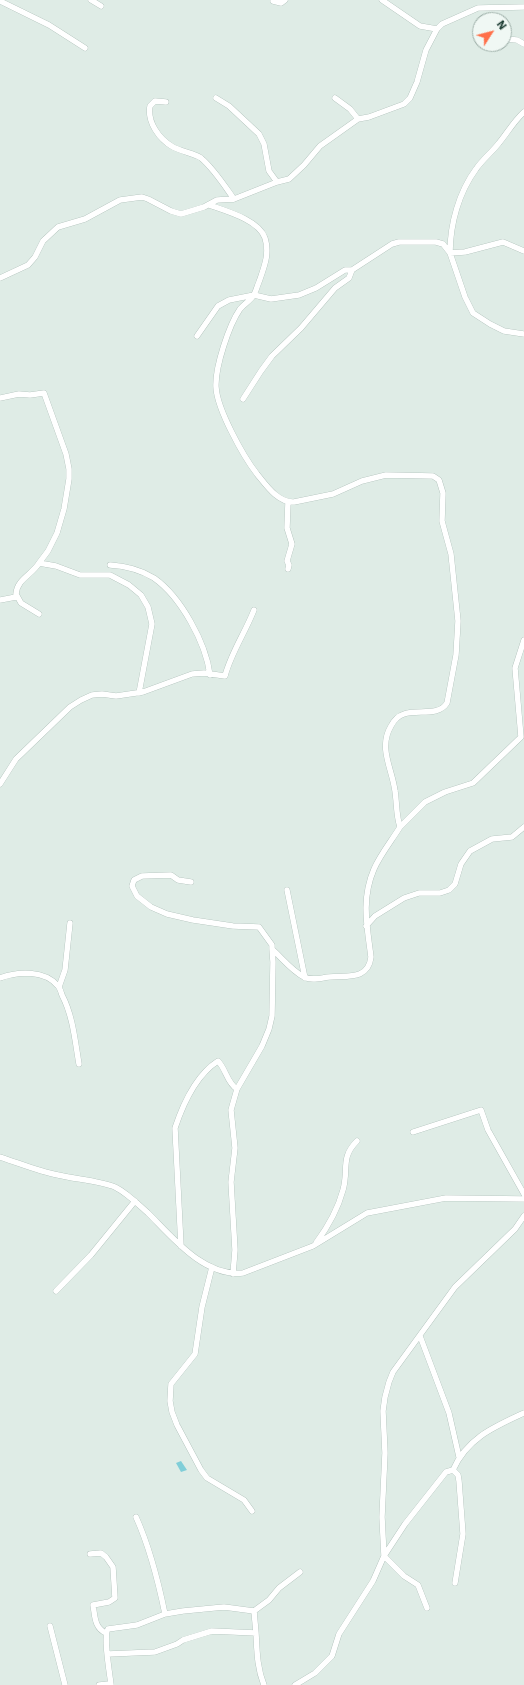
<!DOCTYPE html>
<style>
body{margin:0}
#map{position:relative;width:524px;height:1685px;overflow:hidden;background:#dfece6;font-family:"Work Sans",sans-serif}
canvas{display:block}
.north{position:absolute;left:472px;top:12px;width:40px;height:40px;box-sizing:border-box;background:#f0f8f4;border:1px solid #9caea7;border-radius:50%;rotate:54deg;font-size:11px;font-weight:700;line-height:16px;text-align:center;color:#1e3e34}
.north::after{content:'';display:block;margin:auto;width:14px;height:18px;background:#ff704a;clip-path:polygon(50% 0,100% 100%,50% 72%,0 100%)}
</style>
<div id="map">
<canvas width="524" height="1685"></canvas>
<div class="north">N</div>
</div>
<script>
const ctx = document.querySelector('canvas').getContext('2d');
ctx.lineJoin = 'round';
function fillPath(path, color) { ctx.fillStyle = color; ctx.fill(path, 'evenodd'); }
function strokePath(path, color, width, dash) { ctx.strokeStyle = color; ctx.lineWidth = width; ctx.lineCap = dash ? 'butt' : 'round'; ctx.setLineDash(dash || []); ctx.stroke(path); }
fillPath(new Path2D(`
 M181,1461l6,9 -6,2 -5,-9z`), '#80ced8');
const street = new Path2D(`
 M91,0l10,6
 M382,0l38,26 17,3
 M0,1l49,24 36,23
 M273,1l8,2 4,-3
 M505,39l12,1 7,4
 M216,98l13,8 30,28 5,10 5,27 8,11
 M335,98l15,11 8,10
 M166,102l-11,-1 -5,5c-3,16 9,33 23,41 7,4 23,7 28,11 13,11 23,27 33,41
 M524,112c-10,9 -16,20 -25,31 -7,9 -16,16 -23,26 -17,23 -26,55 -26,84l15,-1 38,-10 21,9
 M209,205c17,6 50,15 56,33 5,16 -1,29 -6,44 -2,4 -3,10 -6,14 -3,5 -9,8 -13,13 -11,16 -25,58 -24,78 1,22 27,69 41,87 9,11 21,29 37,28l39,-8 29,-13 24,-6 47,1 6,4 4,13 -1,28 9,33 7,67 -2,34 -9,48c-9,14 -29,6 -43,11 -6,2 -10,6 -13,12 -13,22 1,42 4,65 2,13 1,24 5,36 -8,13 -20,28 -26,42 -13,30 -7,57 -3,88 -3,24 -25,18 -42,20 -9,1 -17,4 -25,0 -12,-6 -22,-19 -32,-28l1,13 -1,54 -3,13 -7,17 -25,43 -6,21 4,38 -4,34 4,68 -2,24
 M0,278l28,-13 7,-8 8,-16 15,-14 27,-8 35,-19 22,-3 6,2 23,12 10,3 23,-7 13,-7 17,-1 43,-17 12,-3 15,-14 16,-19 38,-27 11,-2 35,-13 6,-6 7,-16 9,-32 11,-21 5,-5 36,-16 46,-1
 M197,336l21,-30 11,-6 25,-5 17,4 28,-4 17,-7 29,-18h7l40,-26 7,-2h37l7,2 7,9 15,44 8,16 17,11 14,7 20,3
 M0,398l19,-4 11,1 14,-2 22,61 3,15v10l-5,30 -7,24 -9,18 -9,12 17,3 24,9h30l19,10 12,10 7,12 4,17 -13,69
 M243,399l18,-28 11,-15 29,-28 34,-40 14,-10 3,-8
 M110,565c16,1 31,5 44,13 27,19 52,65 56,97
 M288,569l1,-4 -2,-4 5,-17 -5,-16 1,-26
 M0,600l16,-3
 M39,614l-18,-11 -5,-9c1,-15 16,-19 23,-31
 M0,784l16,-25 54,-52 11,-7 11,-5 10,-1 14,2 27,-4 49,-18 12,-1 21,3c6,-23 20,-43 29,-66
 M400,827l25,-25 20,-10 28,-9 48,-46 -6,-69 9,-28
 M191,882l-13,-2 -7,-5 -29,1 -8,4 -2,6 5,10 14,11 16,7 26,6 40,6 26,1 13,18v4
 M287,890l18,88
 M366,926l9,-10 29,-18 15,-5h21l9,-3 6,-6 6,-20 9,-13 22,-12 20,-2 12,-10
 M0,978c18,-7 45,-8 58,8 2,2 3,6 4,9 11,21 13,46 17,69
 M59,987l6,-17 5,-47
 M413,1132l68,-22 7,20 36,64
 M0,1157c19,6 38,14 58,18 16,4 42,6 57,12 12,6 23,17 33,26 25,25 56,64 95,60l70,-27 54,-33 79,-15 78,1
 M316,1243c11,-15 22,-34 27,-53 6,-21 -3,-32 14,-49
 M181,1246l-6,-118c8,-24 21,-53 43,-67 8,8 9,22 19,28
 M212,1267l-10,40 -7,47 -24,30 -1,17 2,11 5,13 24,45 6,8 37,22 8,11
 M56,1291l35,-36 44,-54
 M420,1336l29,77 10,44
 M453,1470l5,5 1,6 4,53 -8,49
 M453,1470c14,-32 41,-43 71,-57
 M136,1517c14,31 22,63 29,97
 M90,1554l11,-1 5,4 7,10 2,31 -6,4 -16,3c2,10 1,23 13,28
 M427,1608l-9,-23 -14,-9 -20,-20 -2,-39 3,-64 -2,-42 2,-14 4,-15 4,-10 62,-85 60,-58 9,-13
 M50,1626l15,59
 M256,1633c1,18 1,35 8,52
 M108,1654l47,-2 22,-8 6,-4 29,-9 44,2 -2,-22
 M99,1685l12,-1
 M111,1685c-1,-10 -8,-49 -3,-56l29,-4 28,-11 18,-3 41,-4 30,4 15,-11 10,-12 21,-16
 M295,1685l20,-12 17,-17 7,-22 34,-53 11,-25 21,-32 41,-52 7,-2`);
strokePath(street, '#a1b4ad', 6);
strokePath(street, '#fff', 5.5);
</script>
